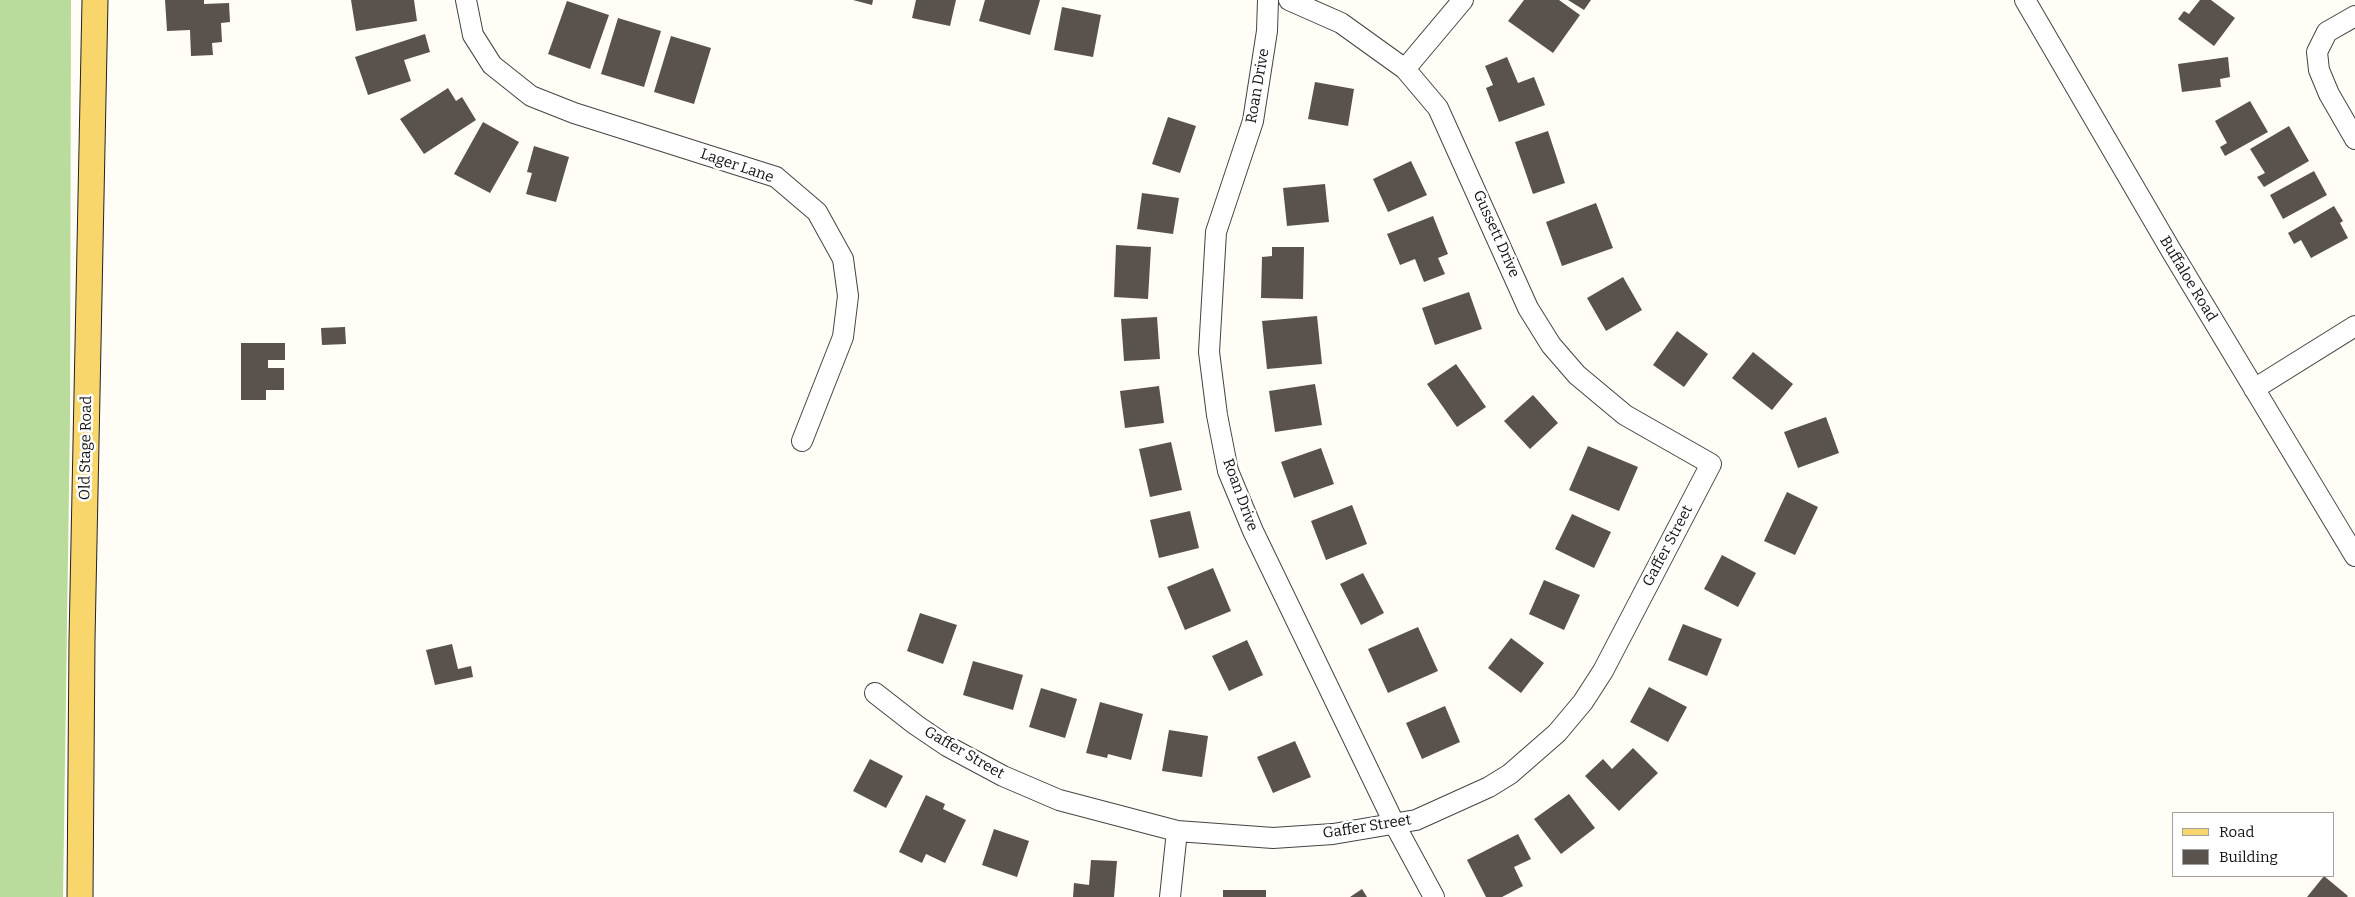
<!DOCTYPE html>
<style>
body{margin:0}
#map{position:relative;width:2355px;height:897px;overflow:hidden;background:#fffdf5;font-family:Bitter,serif}
canvas{display:block}
.legend{position:absolute;left:2172px;top:812px;width:162px;height:65px;box-sizing:border-box;background:#fff;border:1px solid #a0a0a0;margin:0;padding:6px 9px;list-style:none;font-size:15px;color:#111}
.legend li{display:flex;align-items:center;gap:10px;height:25px}
.legend b{width:25px;border:1px solid #a0a0a0}
</style>
<div id="map">
<canvas width="2355" height="897"></canvas>
<ul class="legend">
<li><b style="height:6px;background:#f9d66b"></b>Road</li>
<li><b style="height:14px;background:#5a524d"></b>Building</li>
</ul>
</div>
<script>
const ctx = document.querySelector('canvas').getContext('2d');
ctx.lineJoin = 'round';
function fillPath(path, color) { ctx.fillStyle = color; ctx.fill(path, 'evenodd'); }
function strokePath(path, color, width, dash) { ctx.strokeStyle = color; ctx.lineWidth = width; ctx.lineCap = dash ? 'butt' : 'round'; ctx.setLineDash(dash || []); ctx.stroke(path); }
function drawText(font, color, halo, rows, align = 'center') {
  ctx.font = font + ' Bitter,serif'; ctx.lineWidth = 5; ctx.setLineDash([]); ctx.textBaseline = 'middle'; ctx.strokeStyle = halo; ctx.fillStyle = color; for (const [text, x, y, turn = 0] of rows) {
    ctx.save(); ctx.translate(x, y); ctx.rotate((+turn || 0) * Math.PI / 180); ctx.textAlign = isNaN(turn) ? turn : align; if (halo) ctx.strokeText(text, 0, 0); ctx.fillText(text, 0, 0); ctx.restore();
  }
}
fillPath(new Path2D(`
 M0,0h71l-1,421 -7,476h-63z`), '#b9dc9c');
fillPath(new Path2D(`
 M165,0h39v4l25,-1 1,19 -9,1 1,19 -10,1 1,12 -22,1 -1,-26 -23,1z
 M351,0h63l3,21 -61,10z
 M853,0h20l-1,5z
 M916,0h40l-6,26 -38,-8z
 M985,0h55l-10,35 -51,-14z
 M1524,0h35l21,15 -27,38 -45,-32z
 M1568,0h23l-7,10z
 M2200,0h11l24,18 -21,28 -36,-27 6,-8 5,3z
 M567,1l42,14 -19,54 -42,-15z
 M1062,7l39,8 -8,42 -39,-7z
 M618,18l43,13 -17,56 -43,-13z
 M425,34l5,18 -26,8 7,21 -43,14 -13,-38z
 M671,36l40,12 -17,56 -40,-12z
 M1507,57l11,26 16,-6 11,28 -46,17 -13,-34 7,-3 -8,-19z
 M2228,57l2,20 -10,2 1,8 -39,5 -4,-28z
 M1315,82l39,7 -6,37 -40,-7z
 M448,88l8,13 6,-4 14,23 -52,34 -24,-35z
 M2250,101l18,31 -43,24 -5,-9 7,-4 -12,-22z
 M1168,117l28,9 -16,47 -28,-9z
 M483,122l36,20 -29,51 -36,-19z
 M2289,126l20,35 -45,26 -7,-10 8,-4 -15,-24z
 M1548,131l17,52 -32,11 -18,-52z
 M534,146l35,11 -13,45 -30,-8 6,-21 -5,-1z
 M1411,161l16,34 -39,17 -15,-33z
 M2314,171l13,24 -44,24 -13,-24z
 M1325,184l4,38 -42,4 -4,-38z
 M1142,193l37,5 -6,36 -36,-5z
 M1596,203l17,45 -51,18 -16,-44z
 M2334,206l9,15 -3,2 8,15 -37,20 -10,-18 -7,4 -6,-11z
 M1433,216l15,38 -10,4 7,16 -21,8 -9,-23 -15,6 -13,-31z
 M1116,245l35,2 -3,52 -34,-2z
 M1272,247h32l-1,52 -42,-1 1,-41 10,-1z
 M1623,277l19,33 -36,21 -19,-33z
 M1469,292l13,37 -47,16 -13,-37z
 M1317,316l5,48 -55,5 -5,-48z
 M1157,317l3,42 -36,2 -3,-42z
 M345,327l1,17 -24,1 -1,-17z
 M1677,331l31,23 -24,33 -31,-22z
 M241,343h44v17h-17v8h16v22h-18v10h-25z
 M1753,352l40,32 -21,26 -40,-32z
 M1456,364l30,43 -29,20 -30,-43z
 M1315,384l7,41 -47,7 -6,-41z
 M1159,386l5,37 -39,5 -5,-37z
 M1533,395l25,28 -28,26 -26,-28z
 M1826,417l13,36 -41,15 -14,-36z
 M1171,442l11,48 -32,7 -11,-48z
 M1588,446l50,21 -19,44 -50,-21z
 M1321,448l13,36 -40,14 -13,-36z
 M1787,492l31,15 -23,48 -31,-14z
 M1352,505l15,39 -41,16 -15,-39z
 M1190,511l9,37 -40,10 -9,-38z
 M1572,514l39,18 -17,36 -39,-19z
 M1722,555l34,18 -18,34 -34,-18z
 M1213,568l18,43 -46,19 -18,-43z
 M1363,573l21,40 -23,12 -21,-41z
 M1544,580l36,15 -16,35 -35,-16z
 M920,613l37,12 -14,39 -36,-13z
 M1683,624l39,15 -15,37 -39,-16z
 M1418,627l20,44 -50,22 -20,-44z
 M1511,638l33,25 -23,30 -33,-25z
 M1247,640l16,35 -34,16 -17,-35z
 M452,644l6,25 13,-3 2,11 -38,8 -9,-35z
 M973,661l50,14 -10,35 -50,-15z
 M1649,687l38,20 -19,35 -38,-20z
 M1041,688l36,11 -12,39 -36,-11z
 M1100,702l43,12 -12,46 -23,-6 -1,4 -21,-5z
 M1445,706l15,36 -38,17 -16,-36z
 M1169,730l39,6 -6,41 -40,-6z
 M1295,741l16,36 -38,16 -16,-36z
 M1633,748l25,25 -39,38 -34,-35 18,-17 9,10z
 M870,759l33,17 -17,32 -33,-17z
 M1569,794l26,34 -34,26 -27,-35z
 M926,795l19,9 -2,5 23,11 -21,43 -19,-9 -4,9 -23,-11z
 M994,829l35,12 -12,36 -35,-12z
 M1518,834l13,25 -17,8 9,19 -21,11h-16l-19,-37z
 M1091,860l26,1 -3,36h-41l1,-14 15,2z
 M2324,876l24,20 -1,1h-40z
 M1362,889l5,8h-17z
 M1223,890h43v7h-43z`), '#5a524d');
const minor = new Path2D(`
 M466,0l7,35 19,30 39,31 43,17 202,64 41,35 26,47 5,37 -5,41 -41,104
 M1268,0l-1,31 -14,90 -37,111 -7,120 8,63 11,56 25,60 142,294 39,72
 M2025,0l147,252 183,304
 M2355,16l-28,16 -10,20 2,18 10,24 26,45
 M1405,69l58,-69
 M2254,389l101,-63
 M875,693l41,32 31,21 56,30 56,24 118,31 96,7 60,-4 83,-14 73,-33 21,-13 47,-41 26,-31 20,-31 108,-207 -86,-49 -48,-40 -26,-30 -23,-37 -90,-200 -33,-39 -64,-46 -52,-23
 M1170,897l7,-66`);
const major = new Path2D(`
 M80,897l2,-257 13,-640`);
strokePath(minor, '#444', 22);
strokePath(major, '#222', 27);
strokePath(minor, '#fff', 20);
strokePath(major, '#f9d66b', 25);
drawText('15px', '#111', '#fff', [
 ["Roan Drive",1258,86,-80],
 ["Lager Lane",737,166,19],
 ["Gussett Drive",1496,234,66],
 ["Buffaloe Road",2188,279,59],
 ["Old Stage Road",86,448,-89],
 ["Roan Drive",1240,495,70],
 ["Gaffer Street",1668,546,-62],
 ["Gaffer Street",964,753,30],
 ["Gaffer Street",1367,827,-9]
]);
</script>
